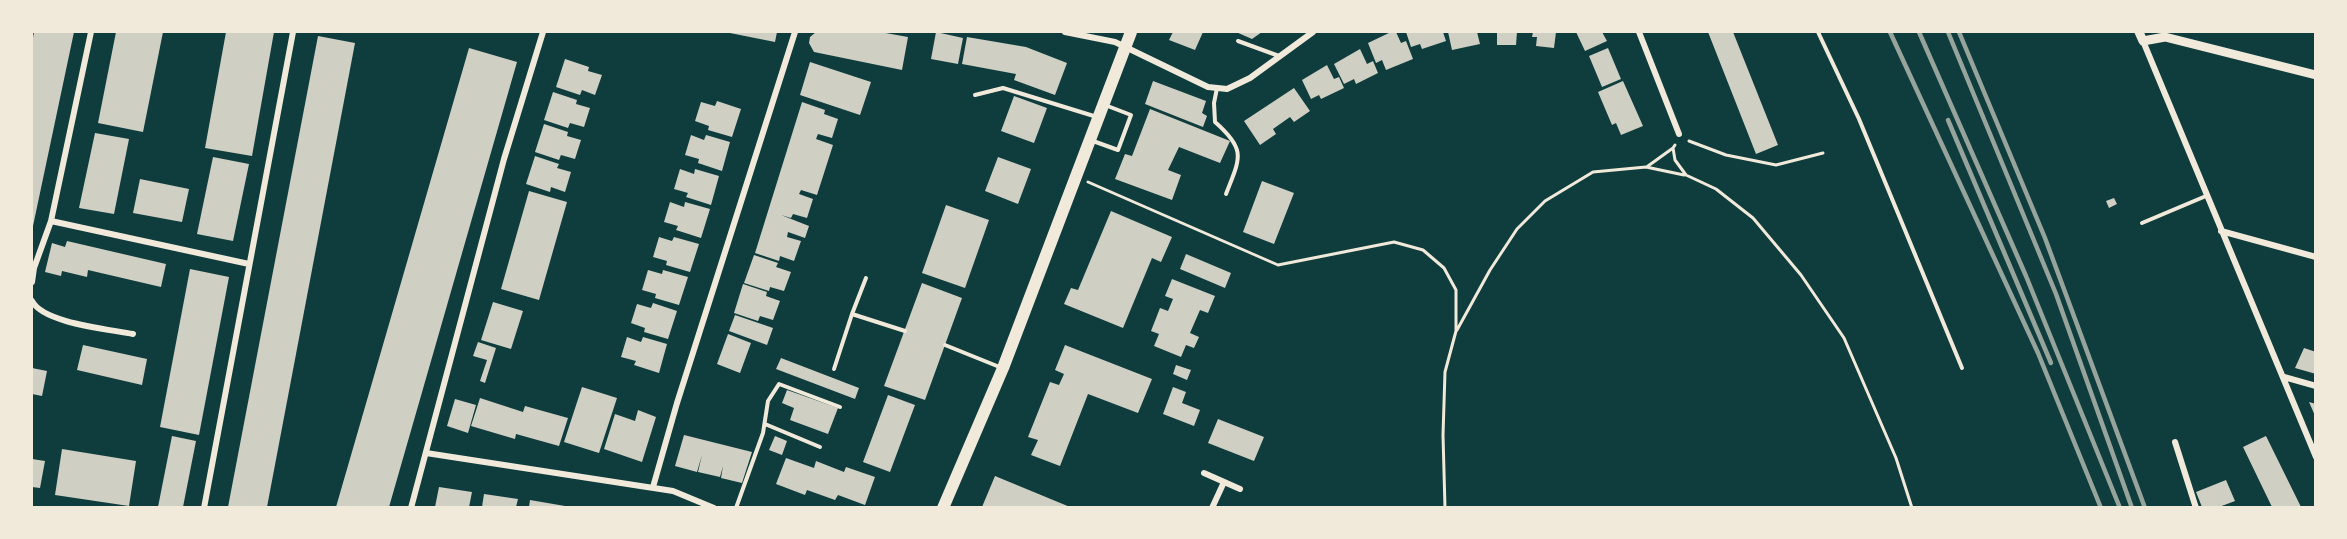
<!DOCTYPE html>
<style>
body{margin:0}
#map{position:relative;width:2347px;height:539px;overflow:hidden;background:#0f3d3e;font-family:Overpass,sans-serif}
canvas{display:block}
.frame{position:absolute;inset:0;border:33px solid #f1e9da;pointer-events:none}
</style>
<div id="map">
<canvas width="2347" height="539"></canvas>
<div class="frame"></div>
</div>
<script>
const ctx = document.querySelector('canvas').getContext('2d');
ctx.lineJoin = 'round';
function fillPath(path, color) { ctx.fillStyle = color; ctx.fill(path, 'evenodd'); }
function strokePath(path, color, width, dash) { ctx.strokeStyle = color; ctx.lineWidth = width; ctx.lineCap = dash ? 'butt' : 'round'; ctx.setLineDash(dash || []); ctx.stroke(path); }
fillPath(new Path2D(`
 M34,32h40l-41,194 -1,-183z
 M116,32h47l-20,100 -45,-9z
 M226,32h48l-22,124 -47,-8z
 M816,32h64l28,5 -6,33 -88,-18 -5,-9 1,-6z
 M936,32l27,6 -5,26 -27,-5z
 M1173,32h30l-8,18 -26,-10z
 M1236,32h26l-10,7z
 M1391,32h5l5,11 5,-2 7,18 -27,11 -4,-10 -6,3 -8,-20z
 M1406,32h37l3,9 -24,8 -2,-5 -9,3z
 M1448,32h29l3,12 -28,6z
 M1497,32h20l-1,13h-19z
 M1533,32h23l-2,16 -18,-2 1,-9h-5z
 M1576,32h26l5,9 -22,10z
 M1708,32h25l45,113 -22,9z
 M730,33v-1h47l-2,10z
 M318,36l37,7 -88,464h-39z
 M967,37l59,10 41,16 -12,32 -41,-15 2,-6 -54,-10z
 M469,48l48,14 -128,445h-53z
 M1608,48l13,31 -19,8 -13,-31z
 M1360,49l7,15 6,-3 5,12 -22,11 -2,-5 -10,5 -10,-20z
 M565,59l24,8 -1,4 14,4 -7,20 -13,-5 -2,5 -24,-8z
 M810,62l61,20 -11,33 -60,-20z
 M1327,65l7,14 5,-2 5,11 -23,11 -2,-4 -8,4 -9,-19z
 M1153,81l53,20 -4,12 5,3 -4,11 -58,-23z
 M1623,81l20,45 -22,9 -5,-12 -4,2 -14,-33z
 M1294,88l16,23 -16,11 -4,-5 -17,12 3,5 -16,11 -16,-24z
 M553,92l24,8 -1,4 14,4 -6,19 -14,-4 -2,5 -24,-8z
 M1014,96l33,12 -13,35 -33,-12z
 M717,101l24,8 -9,28 -24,-7 1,-4 -14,-5 6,-19 14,4z
 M802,102l23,8 -1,4 14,5 -6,19 -14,-4 -2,5 17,6 -16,50 -16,-5 -2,4 14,5 -6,19 -14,-4 -2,4 -10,-3 28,11 -4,12 -17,-6 -1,5 14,4 -7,20 -14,-5 -1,5 -24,-8z
 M1150,109l80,32 -10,22 -41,-16 -11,23 13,5 -9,25 -57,-21 10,-25 7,2z
 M544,124l24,8 -1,4 14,4 -6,19 -14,-4 -2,5 -24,-8z
 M95,133l34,6 -15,75 -35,-6z
 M691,135l13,5 2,-5 24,7 -8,29 -24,-8 1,-4 -14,-4z
 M535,156l24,8 -2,4 14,4 -6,20 -14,-5 -1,5 -24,-8z
 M213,157l36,7 -16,77 -36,-7z
 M998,157l33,12 -13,35 -33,-13z
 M680,169l14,5 1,-5 24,7 -8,29 -25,-8 2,-4 -14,-4z
 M140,179l49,10 -7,33 -49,-9z
 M1262,181l32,12 -20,51 -31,-12z
 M529,191l38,11 -28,98 -38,-11z
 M2114,198l3,6 -8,4 -3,-7z
 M670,202l14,5 1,-5 25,7 -9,29 -25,-8 2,-4 -14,-4z
 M946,205l43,15 -24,68 -43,-15z
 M1111,211l61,26 -11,25 -9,-4 -29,70 -59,-24 7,-16 7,2z
 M659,237l13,4 2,-4 25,7 -9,28 -24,-7 1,-4 -14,-4z
 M67,241l99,23 -5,23 -73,-17 -1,7 -25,-6 -1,5 -16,-4 7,-29 13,4z
 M1186,254l45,19 -6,15 -45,-19z
 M754,255l24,8 -2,4 15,5 -7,19 -14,-4 -1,4 -25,-8z
 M190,269l39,8 -30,158 -39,-8z
 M648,270l14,4 1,-4 25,7 -9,28 -24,-7 1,-4 -14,-4z
 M1172,279l43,17 -7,17 -8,-3 -10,23 9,4 -5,11 -8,-3 -5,12 -27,-11 5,-12 -8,-3 9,-23 8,3 5,-12 -8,-3z
 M922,283l40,15 -37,102 -41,-14z
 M743,284l24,8 -1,4 14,5 -7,19 -13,-4 -2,5 -24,-8z
 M493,302l30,9 -12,38 -30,-9z
 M653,303l24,8 -9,28 -24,-7 1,-4 -14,-5 6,-19 14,4z
 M735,315l38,13 -6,17 -38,-14z
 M728,334l23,9 -11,30 -23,-9z
 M627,337l14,5 2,-5 24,7 -8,29 -25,-8 2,-4 -15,-4z
 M478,342l18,6 -11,35 -5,-2 7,-21 -14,-4z
 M83,345l64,14 -5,26 -65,-15z
 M1065,345l87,34 -14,34 -50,-19 -28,72 -29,-11 7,-15 -10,-3 22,-55 9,3 5,-11 -9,-4z
 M2304,348l12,4v22l-21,-6z
 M781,358l78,30 -4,11 -79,-30z
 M1176,365l15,5 -4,10 -14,-6z
 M32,368l15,3 -5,25 -10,-2z
 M582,387l35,11 -18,55 -35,-11z
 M1173,387l13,5 -4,11 18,7 -6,16 -31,-12z
 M787,390l51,18 -10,26 -38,-14 4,-12 -12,-5z
 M888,395l27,10 -25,67 -27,-10z
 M480,398l43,14 2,-6 43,12 -9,28 -43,-12 -1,5 -44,-13z
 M455,399l21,6 -8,28 -21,-7z
 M2309,402l7,2v14z
 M638,410l18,7 -14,45 -38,-13 11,-35 20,7z
 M1218,419l46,18 -10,24 -46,-18z
 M684,435l68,17 -10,31 -21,-5 2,-12 -3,11 -22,-5 4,-17 -5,17 -22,-6z
 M172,436l24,5 -13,66h-25z
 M775,436l12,5 -5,14 -13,-5z
 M2266,436l35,71h-29l-29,-60z
 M62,449l74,12 -7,45 -74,-11z
 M786,458l28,10 2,-7 28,11 2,-5 29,10 -10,28 -27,-10 -3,5 -28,-10 -2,5 -29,-11z
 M32,459l13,2 -5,27 -8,-1z
 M995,476l75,31h-88z
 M2226,480l9,21 -16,6h-17l-6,-15z
 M439,487l33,5 -3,15h-34z
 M484,494l34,5 -2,8h-34z
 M530,500l35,6v1h-36z`), '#cfcfc3');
strokePath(new Path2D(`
 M1689,141l37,14 50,10 47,-12
 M1675,145l-2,3 2,12 11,15 30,14 37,29 48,57 43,63 52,120 16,50
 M1648,166l25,-18
 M1088,182l190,83 116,-23 29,8 21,18 12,22v41l-11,41 -2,63 2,73
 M1457,330l33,-60 27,-41 28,-28 48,-29 53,-5 38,8`), '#f1e9da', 3);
strokePath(new Path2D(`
 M1818,32l41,87 103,249
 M1238,41l41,15
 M1217,88l-3,15 1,19c32,28 25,36 11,72
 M975,95l28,-7 94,29
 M1093,141l25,9 13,-35 -26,-10
 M2142,223l64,-27
 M852,314l14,-36
 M945,345l57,23
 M834,369l18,-55 53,17
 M765,424l55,23
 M736,508l27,-75 5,-32 11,-17 61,23`), '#f1e9da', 4);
strokePath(new Path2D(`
 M91,32l-40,189 198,43
 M1065,32l50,10 93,45 19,2 23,-11 63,-46
 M1639,32l40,102
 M2143,41l173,416
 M2221,231l95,26
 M32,267l2,1 17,-47
 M32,282l2,-14
 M32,301c11,22 76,28 101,33
 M2284,377l32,9
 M2175,442l21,66
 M426,453l247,38 41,17
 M1204,473l36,16
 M653,487l24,-84 118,-371
 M204,508l89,-476
 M411,508l93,-349 39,-127
 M1212,508l12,-26`), '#f1e9da', 6);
strokePath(new Path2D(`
 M2139,32l4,9 22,-4 151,38`), '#f1e9da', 9);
strokePath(new Path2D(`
 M943,508l60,-140 128,-336`), '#f1e9da', 12);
strokePath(new Path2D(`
 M1890,32l148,321 63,155
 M1919,32l107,244 94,232
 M1948,32l108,262 76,214
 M1959,32l86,206 100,270
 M1948,120l103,243`), '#97a49c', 4.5);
</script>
